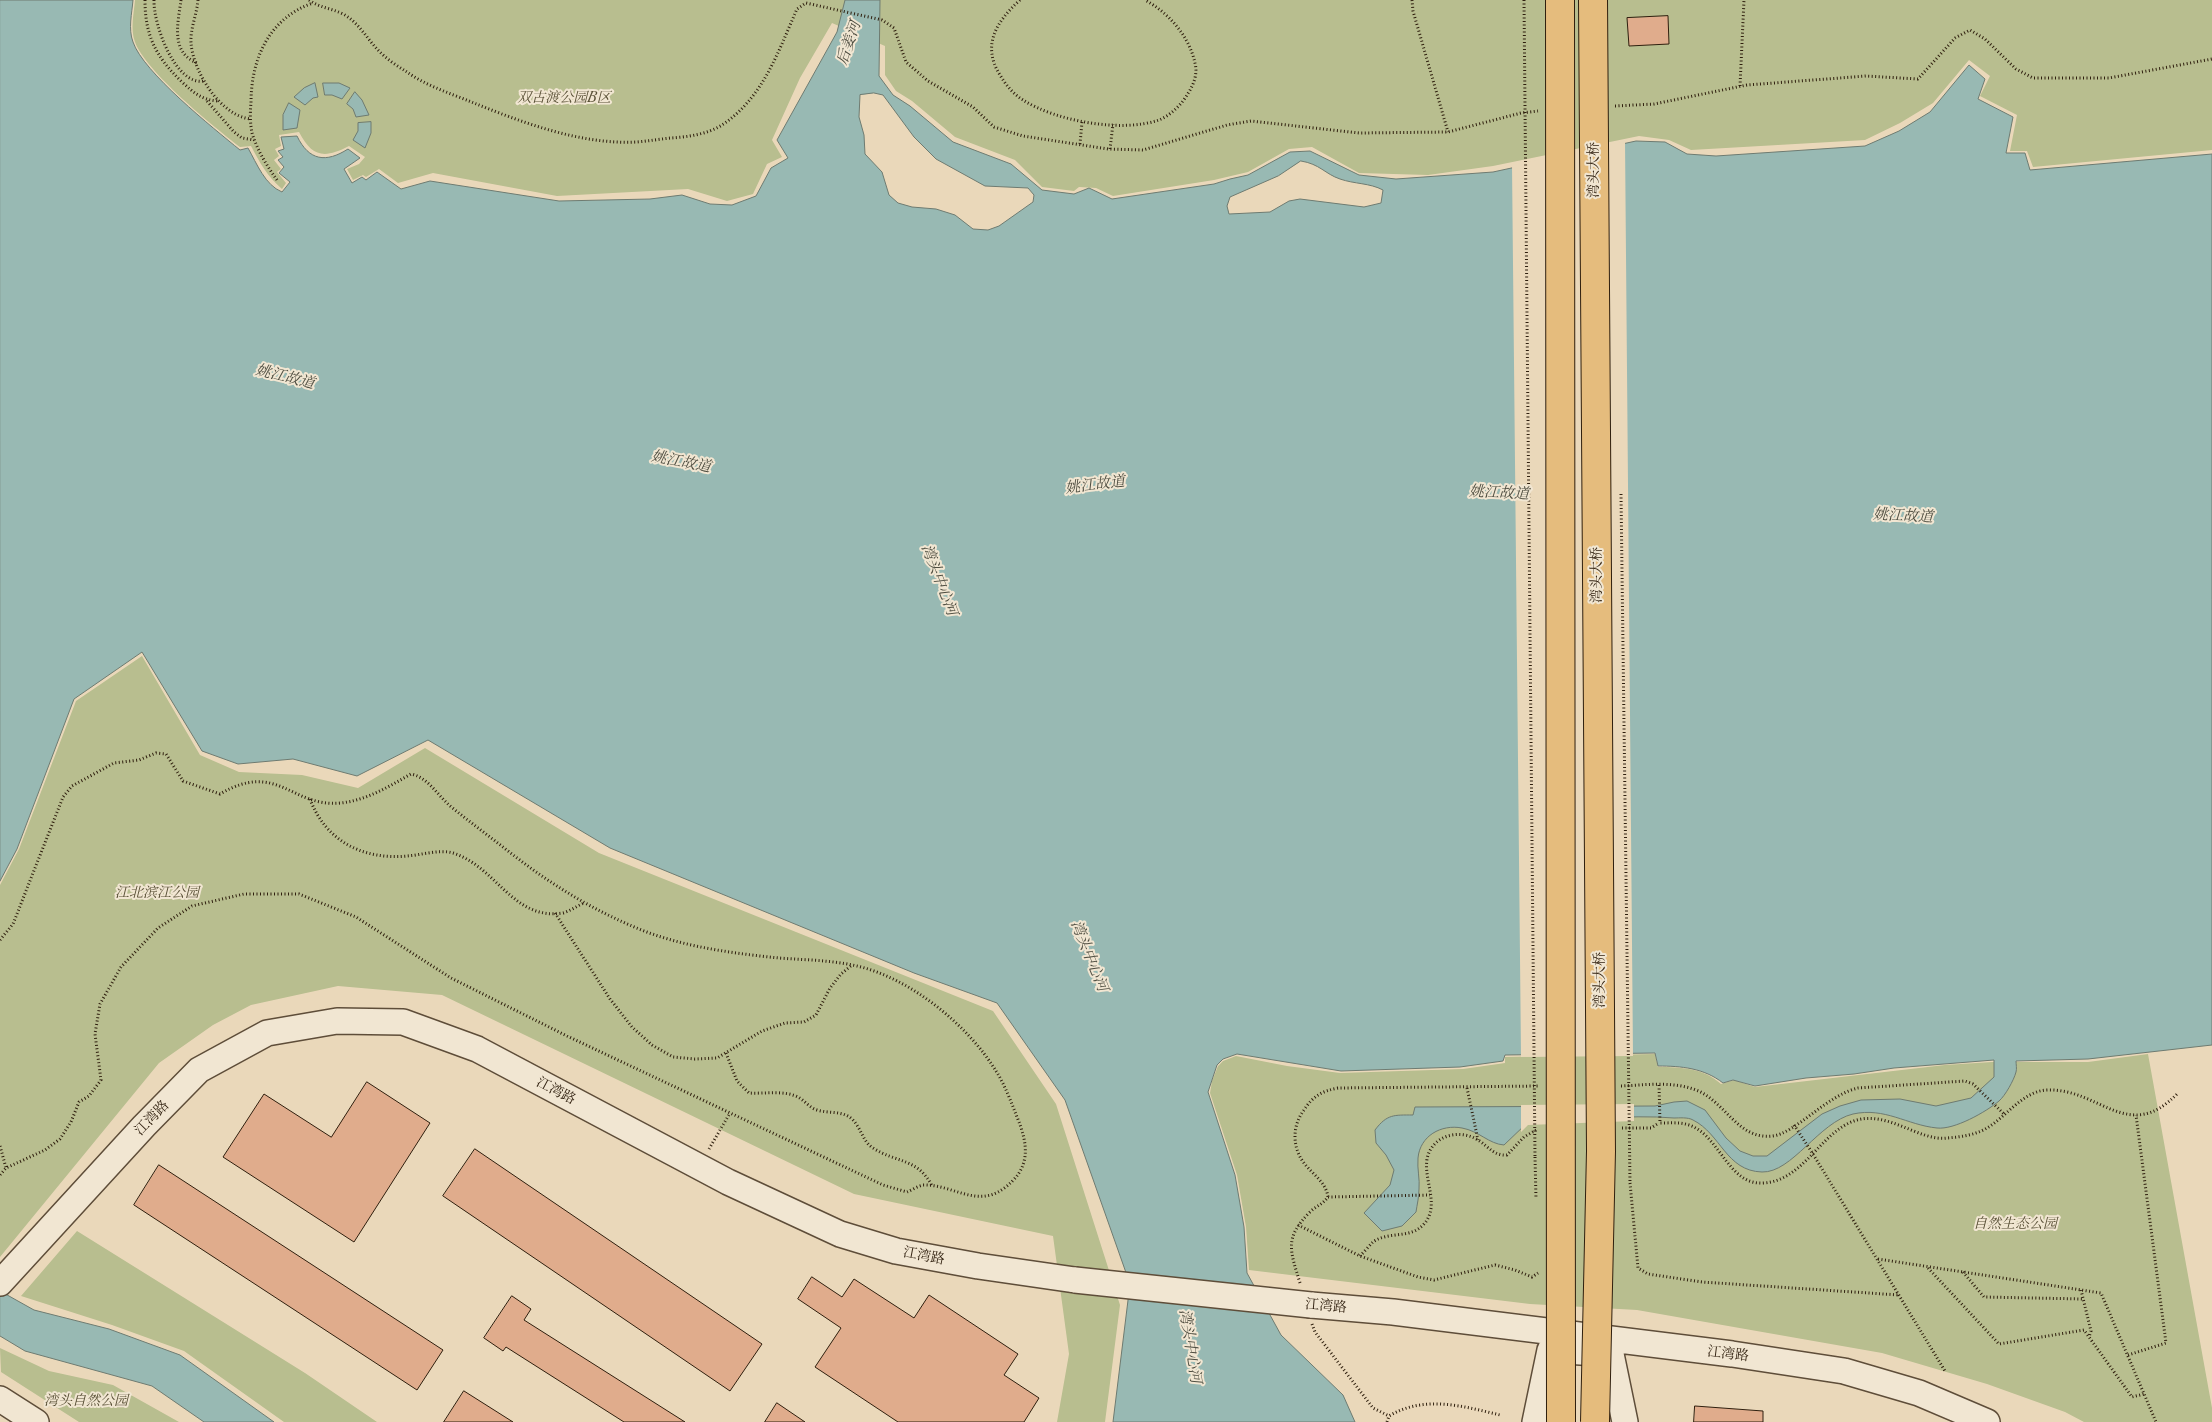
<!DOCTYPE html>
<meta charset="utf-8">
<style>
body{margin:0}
canvas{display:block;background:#ead8ba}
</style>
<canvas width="2212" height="1422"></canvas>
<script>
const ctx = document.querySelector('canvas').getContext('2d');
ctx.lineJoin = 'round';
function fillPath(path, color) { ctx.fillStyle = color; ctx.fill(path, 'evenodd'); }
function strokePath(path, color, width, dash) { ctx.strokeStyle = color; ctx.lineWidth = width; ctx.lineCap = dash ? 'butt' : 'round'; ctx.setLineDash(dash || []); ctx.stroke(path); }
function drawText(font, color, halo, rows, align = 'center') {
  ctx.font = font + ' "Libre Caslon Text","Noto Serif SC",serif'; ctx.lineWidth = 4; ctx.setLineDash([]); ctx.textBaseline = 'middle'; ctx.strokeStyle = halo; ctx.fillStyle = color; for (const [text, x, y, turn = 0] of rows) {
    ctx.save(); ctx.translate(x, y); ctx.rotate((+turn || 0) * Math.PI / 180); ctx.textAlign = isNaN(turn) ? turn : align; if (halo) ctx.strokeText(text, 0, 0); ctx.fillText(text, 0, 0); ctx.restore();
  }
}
fillPath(new Path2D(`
 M135,0h2077v150l-179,17 -6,-16h-17l7,-36 -37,-19 10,-20 -21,-16 -36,43 -33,20 -35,17 -174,10 -22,-10 -30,-4 -146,30 -65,9 -69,-2 -47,-26 -23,2 -41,23 -34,8 -101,16 -17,-8 -17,-1 -5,4 -32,-4 -27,-27 -60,-23 -43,-36 -16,-10 -11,-16v-29l-53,-23 -32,55 -28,62 10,17 -15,7 -14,30 -26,7 -39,-12 -131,7 -124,-23 -35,10 -19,-14 -13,8 -3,-2 -10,5 -6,-11 12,-5 6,-7 -16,-11c-25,13 -37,11 -50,-14l-20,3 2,11 -6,3 4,7 -5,4 7,9 -4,3 9,11 -4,6c-15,-13 -22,-26 -31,-43l-11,1c-27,-21 -94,-75 -105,-105 -5,-13 -1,-29 0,-42z
 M142,656l58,99 39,17 63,3 56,13 67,-40 174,105 394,158 63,93 64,201 -15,117h-48l12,-68 -16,-118 -199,-42 -412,-199 -104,-9 -87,19 -38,20 -54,38 -159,194v-372l19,-36 57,-148z
 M1655,1054l3,13c22,0 46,1 63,17l13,-4 21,7 190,-22 47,-3h96l60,-8 64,354v14h-128l-19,-10 -78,-28 -105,-31 -245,-43 -107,-6 -281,-34 -3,-43 -9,-52 -27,-82 2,-12 6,-15 5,-5 13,-5 51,10 53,7 123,-4 42,-6v-6z
 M77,1231l228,142 72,49h-93l-100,-71 -72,-26 -91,-29z
 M0,1348l49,23 64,14 66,37h-100l-78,-50z`), '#b8be8f');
const water = new Path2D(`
 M0,0h133c-1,13 -5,29 0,42 10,30 80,86 107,108l8,-2c9,16 17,37 34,44l8,-10 -11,-9 5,-6 -6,-7 5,-3 -5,-6 6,-2 -3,-12 16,-1c12,25 29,27 51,13l12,9 -16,11 8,14 10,-6 4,3 11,-8 24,17 29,-8 129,20 91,-2 32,-4 28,9 22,1 24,-9 15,-28 17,-10 -11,-18 60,-108 8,-32h35l-1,76 14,19 17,11 43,36 58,22 31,26 32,4 15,-6 23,11 102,-15 16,-5 18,-4 42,-23 20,-1 49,24 37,4 97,-7 143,-31 29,1 22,12 29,2 149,-10 34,-15 31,-19 39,-47 16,14 -7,20 35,18 -7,36h19l5,17 182,-16v891l-124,14 -72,2c0,3 1,8 0,11 -2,8 -11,24 -17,29 -13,11 -45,29 -62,27 -30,-3 -52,-21 -84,-14 -34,8 -61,59 -91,58 -36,-1 -41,-38 -69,-52 -5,-3 -14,-2 -19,-2 -46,-4 -101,3 -147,5l-23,22c-15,-1 -25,-14 -42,-17 -21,-4 -42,8 -44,30 -1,11 2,21 1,31 0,8 -2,16 -3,23l-14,14 -20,5 -18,-18 26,-28 4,-15 -8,-15 -10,-12 -1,-13c12,-16 19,-15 38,-15l2,-8 240,-1 19,-4 13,-1 18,9 21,28 14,13 13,5h14l55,-42 18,-8 21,-6 39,-1 36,7 35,-8 23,-21v-17l-100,8 -40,6 -48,4 -51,8 -22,-6 -10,3c-19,-15 -42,-17 -65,-17l-3,-13 -150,2 -2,6 -43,6 -119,4 -104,-17 -14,5 -6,6 -9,27 27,83 9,52 3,46 34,62 62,60 12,27h-242l17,-138 -65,-184 -68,-97 -83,-30 -304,-125 -182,-108 -71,36 -64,-17 -55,5 -36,-13 -60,-99 -68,47 -57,150 -17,32zM874,93l9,2 31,42 22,22 49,27 43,2 6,7 -1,7 -34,24 -11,4 -15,-1 -18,-14 -19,-6 -24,-2 -14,-4 -9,-8 -7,-23 -17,-18 -1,-19 -5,-18 1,-22zM1301,161c19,3 24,13 39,18 14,5 30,4 43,11l-2,13 -17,4 -64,-8 -11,2 -19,11 -41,2 -2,-8 3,-9 48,-21z
 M315,83l3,14 -5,1 -8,7 -11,-8 10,-9z
 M323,83h16l11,5 -8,11 -10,-4h-7z
 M355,92l7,8 7,15 -13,2 -3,-8 -6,-5z
 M289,103l11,7 -3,18 -14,2v-15z
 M371,122v11l-6,15 -12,-8 5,-9v-8z
 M0,1291l34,19 75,19 71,26 94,67h-70l-52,-36 -127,-35 -25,-15z`);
fillPath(water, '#98b9b3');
strokePath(water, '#6e7b71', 1);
fillPath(new Path2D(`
 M1625,141l8,915 -112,1 -9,-892z
 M1634,1104v17l-106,4 -7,7v-27z`), '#ead8ba');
const building = new Path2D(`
 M1668,16l1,28 -40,2 -2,-28z
 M367,1082l63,41 -76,119 -131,-85 41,-63 67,43z
 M475,1149l287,195 -32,47 -287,-195z
 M159,1165l284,185 -26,40 -283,-185z
 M812,1277l30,20 12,-18 60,39 15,-23 89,59 -14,21 35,23 -15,24h-126l-83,-55 26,-39 -43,-29z
 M512,1296l19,13 -7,11 161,102h-61l-118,-75 -3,4 -19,-13z
 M464,1391l49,31h-69z
 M777,1403l28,19h-40z
 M1695,1406l68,5v11h-69z`);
fillPath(building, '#e0ac8c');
strokePath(building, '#2f1f0e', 1);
const tertiary = new Path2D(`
 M0,1283l144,-157 55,-56 68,-37 70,-12 66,1 74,27 251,133 112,52 56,17 82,15 97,14
 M1311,1305l82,7 339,42 112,17 75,22 68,29
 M0,1399l36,23
 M1535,1422l15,-72 61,4 14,68`);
strokePath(tertiary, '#5e4d39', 28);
strokePath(new Path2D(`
 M145,0c0,36 11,57 37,82 12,11 20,18 36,19
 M154,0c-1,23 21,86 50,81
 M181,0c-3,23 -11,52 16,63
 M198,0c-1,14 -8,29 -7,43 2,28 29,73 60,76
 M309,0c11,8 22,8 34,14 15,8 23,23 34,35 8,9 20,17 30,23 18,13 42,21 62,29 52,21 111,44 168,41 12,-1 23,-3 34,-4 17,-1 37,-4 51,-13 41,-27 56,-73 75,-116l9,-6 76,17 12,8 12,34 22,19 45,26 21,20 29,9 85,13 35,1 84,-25 24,-4 108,12 89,-1 73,-19 17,-2
 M1020,0c-23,21 -39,45 -20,75 6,10 13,19 23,25 33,21 98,33 136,20 12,-5 22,-15 28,-25 6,-9 11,-20 8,-32 -6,-27 -26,-50 -50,-63
 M1412,0l1,11 35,121
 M1740,86l4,-86
 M207,101l27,31 8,6 12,2
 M1615,106l39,-2 93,-19 119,-9 52,3 37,-41 15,-8 15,9 31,30 17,9h76l103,-19
 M1080,144l2,-22
 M1110,149l3,-25
 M277,180c-10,-14 -20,-30 -25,-47 -2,-10 -2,-21 -1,-30 0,-44 18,-85 62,-100
 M310,799c16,43 54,61 97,57 15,-1 32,-7 46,-3 44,14 60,68 110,60 7,-2 14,-7 21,-10
 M555,913l55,86 22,28 20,18 21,12 22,2 22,-1 45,-27 23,-8 19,-1 12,-7 14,-27 11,-14 11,-9
 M0,940l13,-16 50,-127 9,-11 42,-23 25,-3 17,-7 10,1 17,27 37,13c58,-34 71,14 121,9 26,-3 47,-16 70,-29 16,3 26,20 38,31 18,15 36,28 54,42 40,32 82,59 129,79 45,20 98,27 147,32 26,2 52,2 78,8 53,12 111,59 139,105 9,14 15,31 21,46 12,29 14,52 -14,72 -27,19 -51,-5 -80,-4 -5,1 -11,5 -16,7l-24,-7 -316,-149 -116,-58 -95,-61 -57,-23h-55l-52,12 -34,22 -37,39 -21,37 -5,30 6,46 -12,16 -10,6 -8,20 -11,17 -15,11 -39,18 -6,7
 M726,1053l11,28 12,12c15,1 35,-3 49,4 7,4 12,11 19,13 13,4 26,0 36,10 8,8 10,22 20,28 23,15 45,10 59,38
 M1659,1085l1,38c10,0 20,-1 29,2 31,10 39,61 75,58 38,-3 54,-45 85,-60 35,-17 69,19 98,15 14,-1 28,-3 40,-10 19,-11 36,-37 60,-38 53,-2 81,55 131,3
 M1621,1086c24,-1 52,-5 75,4 29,11 42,50 76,46 23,-2 55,-41 86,-48l107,-7 8,3 31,30
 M1467,1088l11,52
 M1794,1125l19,29 132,217
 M1622,1128h29l8,-5
 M0,1146l6,22
 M709,1149l21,-36
 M1535,1157l1,42
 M1630,1183l8,85 10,6 54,8 197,13
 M1328,1197l102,-2
 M1298,1225l62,31 58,21 16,3 61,-15 20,5 17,7 6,-4
 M1360,1256c4,-4 9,-10 13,-14 15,-11 37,-3 50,-17 22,-22 -9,-56 10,-79 10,-13 31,-15 45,-6 11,7 16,16 29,15l17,-18 14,-8
 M1878,1259l223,34 55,129
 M1928,1268l71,76 85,-14 48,67 12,-3
 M1963,1272l21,25 99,2
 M1300,1283c-10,-33 -16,-45 10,-71 6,-6 12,-7 18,-15 -2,-15 -15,-22 -24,-34 -12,-16 -12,-37 0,-53 9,-14 18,-19 34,-22l202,-2
 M2081,1290l10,41 -2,6
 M1312,1324l3,8 58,76 16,8
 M2128,1355l38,-12 -30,-228
 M1387,1422l2,-6c35,-21 74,-10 111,-1`), '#2f1f0e', 3, [1, 2.5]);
strokePath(tertiary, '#f1e6d2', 25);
const tertiaryBridge = new Path2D(`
 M1075,1280l236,25`);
const primaryBridge = new Path2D(`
 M1560,0l1,1422
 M1593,0l8,1151 -6,271`);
strokePath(tertiaryBridge, '#5e4d39', 28, []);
strokePath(primaryBridge, '#2f1f0e', 30, []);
strokePath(new Path2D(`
 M1524,0l11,1157
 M1621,494l9,689`), '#2f1f0e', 3, [1, 2.5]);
strokePath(tertiaryBridge, '#f1e6d2', 25);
strokePath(primaryBridge, '#e5bc7d', 28);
drawText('italic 14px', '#584f35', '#f1e6d2', [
 ["双古渡公园B区",564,98],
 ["江北滨江公园",157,893],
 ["自然生态公园",2015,1224],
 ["湾头自然公园",86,1401]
]);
drawText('14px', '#2f1f0e', '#f1e6d2', [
 ["湾头大桥",1594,170,-90],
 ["湾头大桥",1597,575,-90],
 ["湾头大桥",1600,980,-90],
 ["江湾路",556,1091,28],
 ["江湾路",152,1118,-46],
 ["江湾路",924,1256,11],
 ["江湾路",1326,1306,5],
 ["江湾路",1728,1354,7]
]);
drawText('italic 15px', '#4e4d40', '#f1e6d2', [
 ["后姜河",849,43,-71],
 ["姚江故道",285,377,14],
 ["姚江故道",681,462,11],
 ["姚江故道",1095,485,-7],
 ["姚江故道",1499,493,3],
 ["姚江故道",1903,516,3],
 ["湾头中心河",939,580,69],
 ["湾头中心河",1089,956,68],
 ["湾头中心河",1190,1346,81]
]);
</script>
